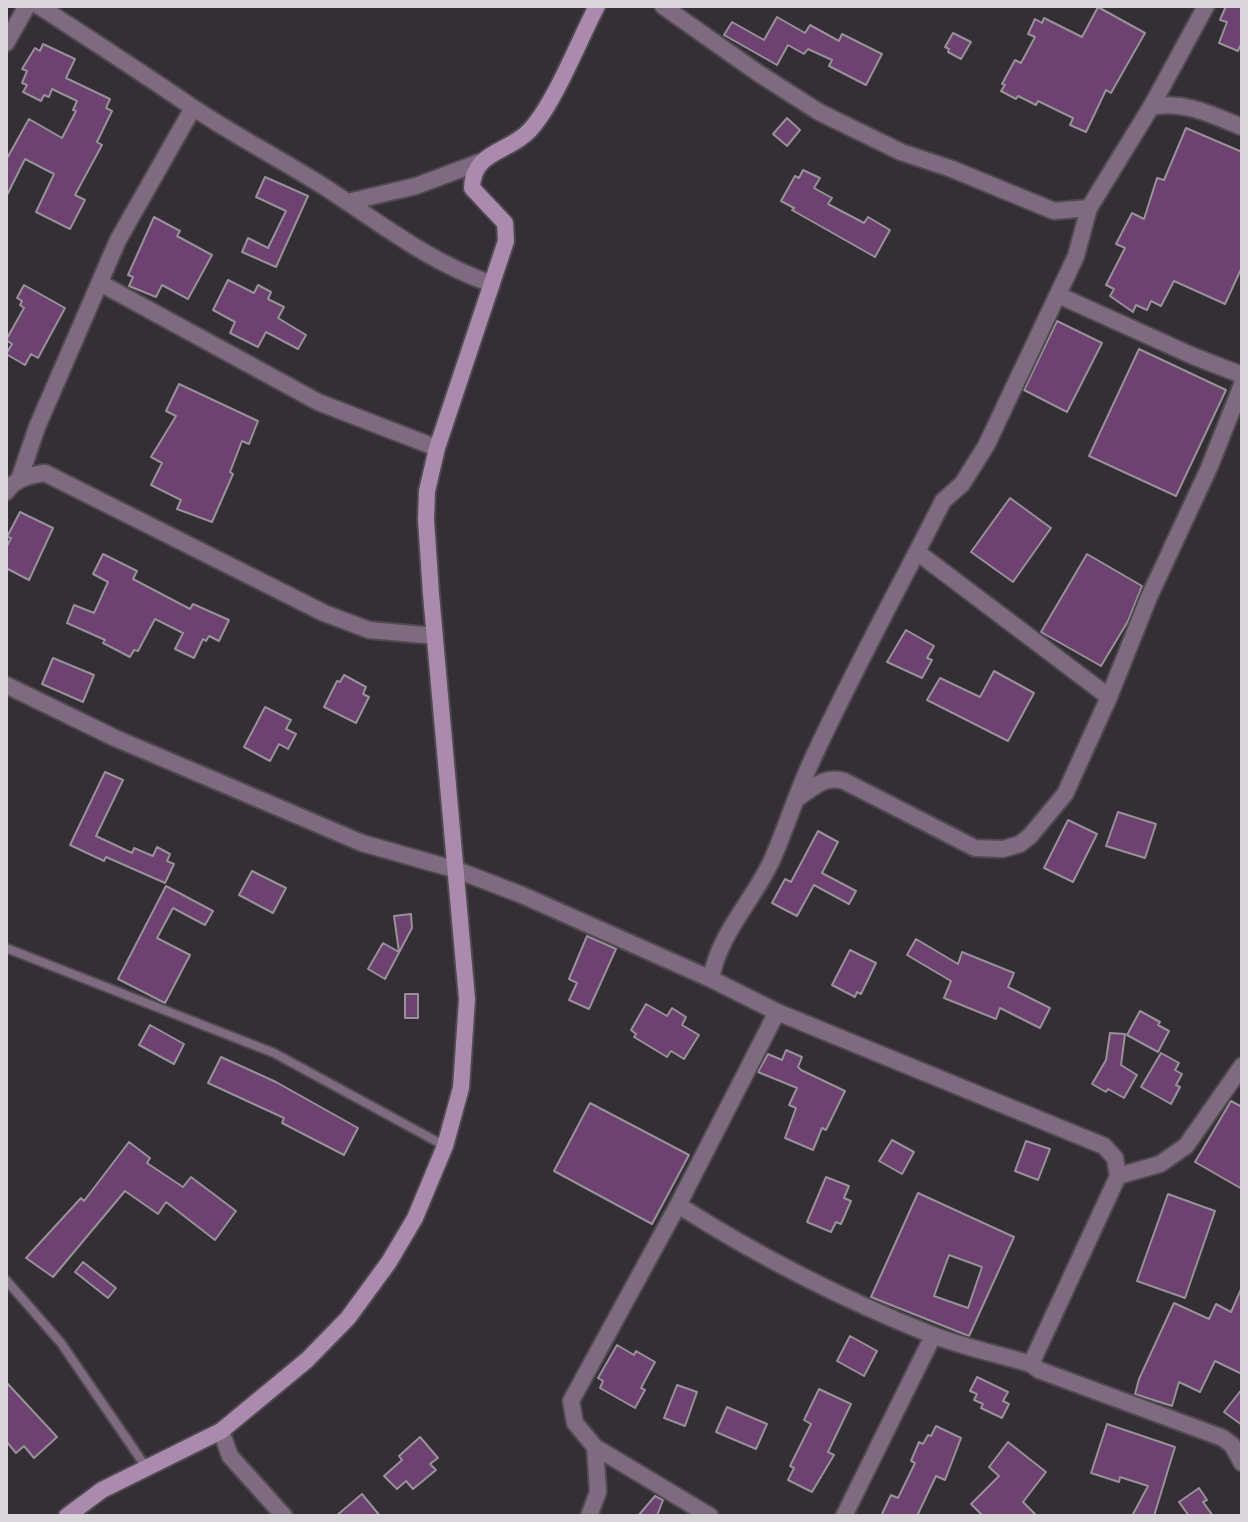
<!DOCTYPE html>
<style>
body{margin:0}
#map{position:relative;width:1248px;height:1522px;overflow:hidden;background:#342f34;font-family:Manrope,sans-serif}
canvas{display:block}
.frame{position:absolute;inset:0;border:8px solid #dad7da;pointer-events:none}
</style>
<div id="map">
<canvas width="1248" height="1522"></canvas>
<div class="frame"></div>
</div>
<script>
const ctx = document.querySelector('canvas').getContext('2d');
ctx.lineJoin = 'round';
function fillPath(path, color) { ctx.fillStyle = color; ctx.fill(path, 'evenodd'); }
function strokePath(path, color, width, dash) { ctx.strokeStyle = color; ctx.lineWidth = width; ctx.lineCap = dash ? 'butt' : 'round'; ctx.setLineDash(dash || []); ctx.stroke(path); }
const building = new Path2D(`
 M1226,6h16v36l-4,9 -19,-8 8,-21 -7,-2z
 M1098,7l47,26 -34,60 -5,-3 -20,42 -16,-7 3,-7 -35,-17 -2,4 -18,-9 -2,3 -15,-8 4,-6 -3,-1 13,-24 6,3 14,-26 -7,-3 7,-15 7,4 2,-5 38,19z
 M777,17l28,16 5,-8 29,16 3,-7 40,20 -16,31 -37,-19 3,-6 -24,-11 -4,5 -16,-9 -11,20 -53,-30 8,-13 32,18z
 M953,33l18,9 -10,17 -13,-7 1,-3 -4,-2z
 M43,44l32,15 -9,19 44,21 -4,9 6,3 -15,31 5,3 -27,50 10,5 -15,29 -34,-17 18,-38 -29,-15 -19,38v-37l23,-41 33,19 14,-27 -3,-1 4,-9 -25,-12 -3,8 -5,-2 -3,6 -18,-9 4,-7 -5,-2 5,-12 -5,-2 13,-21 5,3z
 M787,118l13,12 -13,16 -14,-12z
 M1186,128l56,24v115l-17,37 -51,-23 -13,25 -10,-5 -4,9 -11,-5 -3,7 -23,-16 4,-7 -8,-4 19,-37 -9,-4 16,-31 12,6 13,-41 7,2z
 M803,170l17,8 -6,10 18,10 -4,6 36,19 4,-6 22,13 -15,27 -83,-47 2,-2 -13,-7 14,-25 4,2z
 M265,177l43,19 -32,71 -34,-15 6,-14 20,10 18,-37 -30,-14z
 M154,217l26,14 -3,5 35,19 -24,44 -26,-14 -6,12 -27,-11 4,-9 -5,-2z
 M228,280l26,13 4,-8 13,7 -3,7 16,8 -6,11 28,17 -8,14 -32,-17 -8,15 -28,-14 5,-11 -22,-12z
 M24,285l41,23 -27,50 -7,-4 -6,11 -19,-11 6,-10 -6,-4 18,-32 -4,-3 2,-4 -5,-3z
 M1057,321l45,22 -35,69 -43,-22z
 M1139,349l87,41 -50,106 -87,-40z
 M179,384l79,37 -9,23 -7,-3 -12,31 3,2 -21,48 -35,-13 4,-9 -30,-15 11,-22 -11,-6 25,-41 -10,-5z
 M1010,498l41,30 -38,54 -42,-30z
 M20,512l33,16 -24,52 -23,-12v-20l5,-10 -4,-1z
 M103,554l34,17 -4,8 57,30 3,-5 36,16 -10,21 -10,-5 -3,5 -3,-2 -9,19 -19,-9 8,-16 -28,-14 -17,32 -4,-1 -4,7 -27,-14 2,-3 -38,-17 7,-18 20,8 14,-31 -15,-8z
 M1087,554l55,32 -14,35 -27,45 -60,-34z
 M906,630l28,16 -7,12 5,2 -10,18 -35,-16z
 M53,658l41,17 -11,27 -41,-18z
 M994,671l40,22 -26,48 -81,-41 13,-22 40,19z
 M344,675l22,12 -3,7 6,3 -13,26 -32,-16 13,-26 3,1z
 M265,707l26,13 -5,9 10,5 -8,15 -9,-5 -9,17 -26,-14z
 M105,772l18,8 -27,56 36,17 2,-5 19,8 4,-9 13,7 -3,7 7,3 -9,19 -59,-26 -2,4 -34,-16z
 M1118,812l38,12 -11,34 -39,-12z
 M1068,820l29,14 -24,48 -29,-14z
 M818,831l20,11 -16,31 34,18 -7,13 -35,-19 -17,31 -25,-13 13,-24 6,3z
 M252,871l34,17 -13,25 -34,-18z
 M166,886l47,25 -8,14 -32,-17 -16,30 33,17 -25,48 -47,-24z
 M411,914l1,14 -27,51 -17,-10 15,-26 16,9 -5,-36z
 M587,936l29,13 -27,60 -20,-9 8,-17 -8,-4z
 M916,939l42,25 4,-12 52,21 -6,14 42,21 -10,20 -40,-20 -4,11 -52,-21 7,-17 -44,-26z
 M850,950l26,13 -15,31 -4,-2 -2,5 -23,-12z
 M405,994h13v24h-13z
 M646,1004l21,12 5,-8 14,9 -4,8 17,10 -15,24 -13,-8 -4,6 -33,-20 2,-3 -5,-4z
 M1140,1011l20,11 -2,3 11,6 -11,21 -31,-17z
 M150,1025l34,19 -10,20 -35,-19z
 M1110,1033l15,1 -4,31 16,10 -13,23 -16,-9 -2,3 -14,-8 14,-24z
 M786,1050l16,7 -4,10 3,3 44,21 -19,39 -4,-2 -9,22 -28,-12 11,-30 -7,-3 8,-17 -39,-16 10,-18 14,6z
 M1161,1053l18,10 -4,7 7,4 -6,11 4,2 -9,17 -30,-17z
 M221,1057l55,25 82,46 -14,27 -62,-32 2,-5 -76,-35z
 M1231,1101l11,6v82l-47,-27z
 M590,1103l99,52 -37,69 -98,-53z
 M892,1140l22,12 -12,22 -23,-13z
 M1026,1141l24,8 -12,31 -23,-9z
 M129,1142l21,16 -3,5 36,24 8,-10 45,34 -21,29 -49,-38 -8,12 -33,-23 -72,86 -27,-19 55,-60 3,3z
 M826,1177l23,9 -5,12 7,3 -10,23 -5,-2 -5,10 -24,-10z
 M918,1193l96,44 -45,99 -98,-39zM949,1255l33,12 -14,41 -34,-12z
 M1168,1194l47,17 -30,87 -48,-17z
 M83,1262l33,26 -8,10 -33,-26z
 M1242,1287v87l-27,-13 -15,31 -21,-10 -7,24 -37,-12 4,-15 35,-76 35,16 7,-15 15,8z
 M850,1336l27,15 -13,25 -27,-15z
 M617,1345l17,10 2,-4 19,11 -14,26 4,2 -10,18 -35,-20 3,-7 -5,-3z
 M977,1377l31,15 -5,9 6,3 -7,14 -21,-10 2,-4 -9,-4 3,-6 -7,-3z
 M6,1382l51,55 -23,21 -10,-12 -8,7 -10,-12z
 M677,1385l20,7 -12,34 -21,-8z
 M819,1389l32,15 -23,48 6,3 -22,37 -24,-12 6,-12 -4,-2 21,-42 -7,-4z
 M1242,1389v36l-18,-13z
 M727,1407l40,17 -11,25 -40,-17z
 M1107,1424l68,23 -21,69h-22l16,-30 -28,-9 -1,5 -28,-9z
 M936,1426l25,12 -16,42 -9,-4 -19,40h-36l10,-21 7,3 17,-35 -4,-2 8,-19 4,2 5,-9 3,1z
 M420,1437l18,21 -8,6 6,6 -23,19 -7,-8 -9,8 -13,-13 18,-16 -3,-4z
 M1008,1442l38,30 -23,30 14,14h-54l-12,-12 28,-28 -10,-9z
 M1199,1488l8,12 -4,2 10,14h-24l-10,-14z
 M362,1494l18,22h-44z
 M655,1496l8,4 -6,16h-19z`);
fillPath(building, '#6d4271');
strokePath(building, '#979198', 2);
const lane = new Path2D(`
 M6,948l268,105 171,93
 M6,1280l55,63 85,124`);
const street = new Path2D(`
 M39,6c51,33 102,66 153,101 42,28 88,52 131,79 56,36 105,76 169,98
 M663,6l95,67 61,39 82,40 51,17 102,42 35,-3 62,-101 55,-101
 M6,43l21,-37
 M1151,107c33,-7 61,8 91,20
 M348,202l68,-16 64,-24
 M100,283l218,119 119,46
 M1058,295l135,61 49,19
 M19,480l18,-53 81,-187 75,-132
 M6,492c9,-13 23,-17 39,-19l279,140 45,17 66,6
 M917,552l192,145
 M6,685l109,53 247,105 95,27 65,25 189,84 66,33 327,134 11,12 3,18 -87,188 8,6 184,68 9,7 10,18
 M799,797c15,-10 27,-22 45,-16l131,67 28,1 17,-5 10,-8 35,-42 44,-97 40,-100 60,-129 33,-83
 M711,979c8,-46 42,-78 61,-119 13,-30 23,-61 36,-91 41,-91 90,-179 135,-268l19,-17 24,-38 90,-190 13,-48
 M1118,1176l42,-12 26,-18 56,-80
 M678,1205c80,51 164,94 252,129 32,13 68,20 101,30
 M221,1431l9,25 54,60
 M589,1516l9,-24 -3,-45
 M710,1516l-115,-69 -20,-24 -4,-22 107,-196 99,-193
 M844,1516l89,-180`);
const secondary = new Path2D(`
 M67,1516l35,-26 119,-59 86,-71 41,-42 41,-56 26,-44 30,-72 16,-58 6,-89 -36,-405 -5,-74 1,-29 10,-43 69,-207 -1,-18 -33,-35c1,-37 36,-35 57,-57 25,-26 50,-91 68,-125`);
strokePath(lane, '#4f4a4f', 12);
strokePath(street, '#4f4a4f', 20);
strokePath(secondary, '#4f4a4f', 20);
strokePath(lane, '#7f6b80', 8);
strokePath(street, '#7f6b80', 16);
strokePath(secondary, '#ab8bad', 16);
</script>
